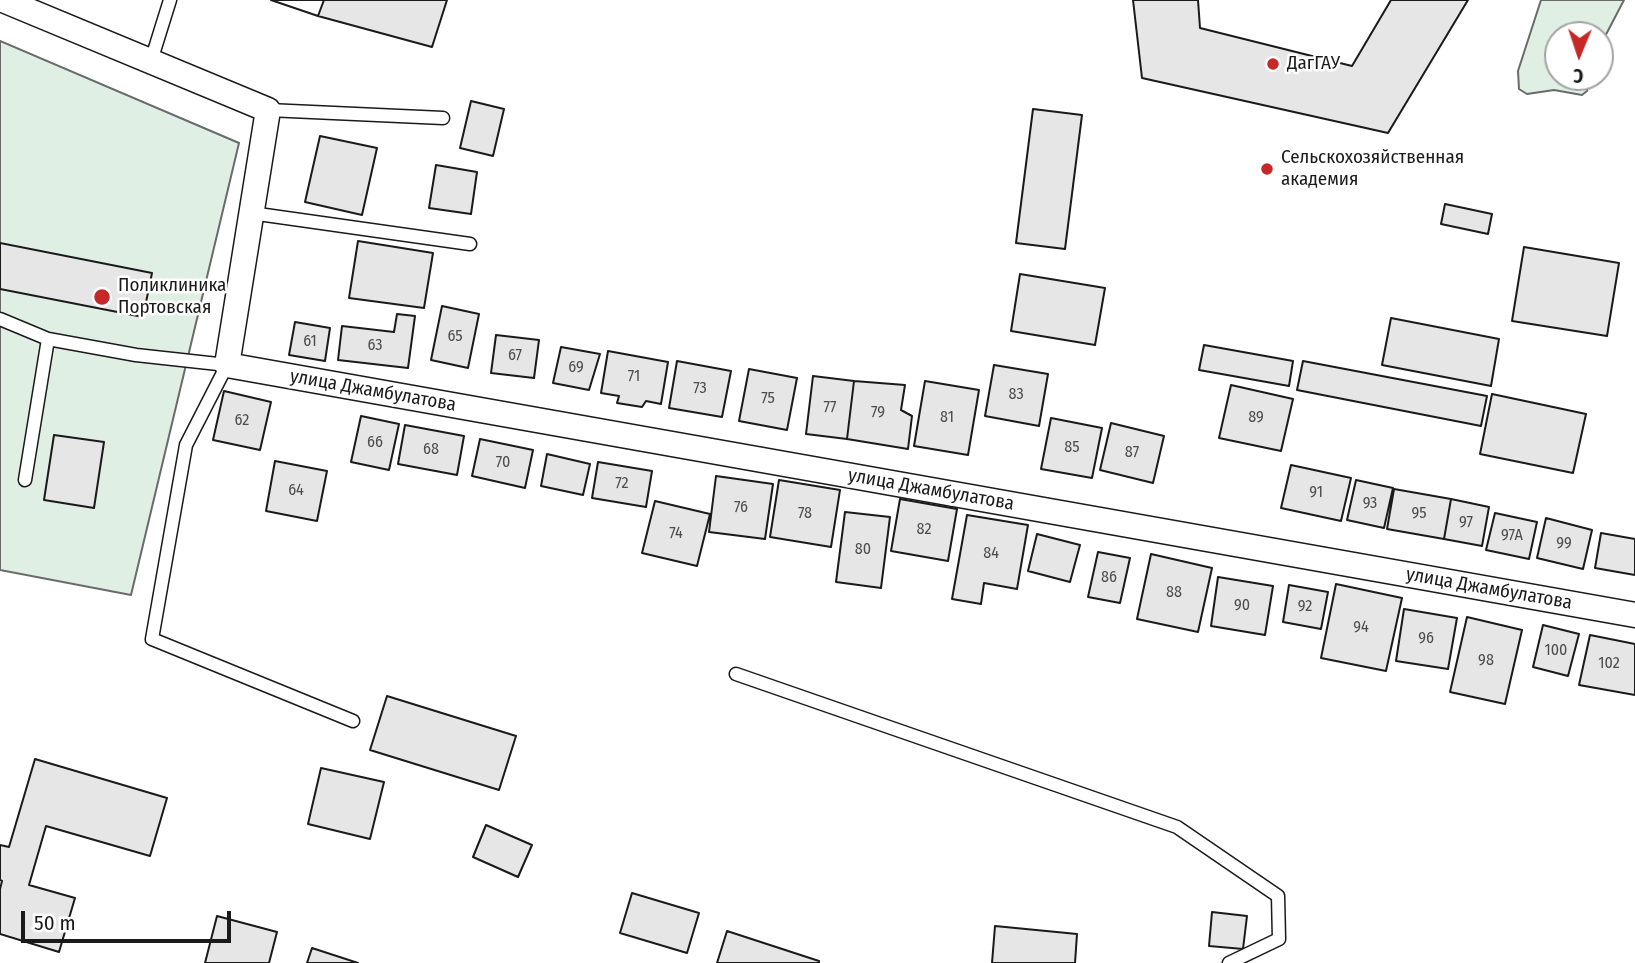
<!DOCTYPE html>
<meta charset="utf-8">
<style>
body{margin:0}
#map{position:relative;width:1635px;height:963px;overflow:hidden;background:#fff;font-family:"Fira Sans Condensed",sans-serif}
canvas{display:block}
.north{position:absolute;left:1544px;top:21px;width:70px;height:70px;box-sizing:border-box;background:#fff;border:2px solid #a3a3a3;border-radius:50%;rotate:182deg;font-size:19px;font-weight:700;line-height:28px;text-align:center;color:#1a1a1a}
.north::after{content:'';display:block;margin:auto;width:24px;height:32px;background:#c62828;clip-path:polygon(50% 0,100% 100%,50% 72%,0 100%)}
.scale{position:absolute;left:21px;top:911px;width:210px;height:32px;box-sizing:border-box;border:4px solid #1a1a1a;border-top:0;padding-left:9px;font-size:21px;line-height:24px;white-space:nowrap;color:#1a1a1a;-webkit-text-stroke:5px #fff;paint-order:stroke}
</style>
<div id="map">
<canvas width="1635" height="963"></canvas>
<div class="north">С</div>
<div class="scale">50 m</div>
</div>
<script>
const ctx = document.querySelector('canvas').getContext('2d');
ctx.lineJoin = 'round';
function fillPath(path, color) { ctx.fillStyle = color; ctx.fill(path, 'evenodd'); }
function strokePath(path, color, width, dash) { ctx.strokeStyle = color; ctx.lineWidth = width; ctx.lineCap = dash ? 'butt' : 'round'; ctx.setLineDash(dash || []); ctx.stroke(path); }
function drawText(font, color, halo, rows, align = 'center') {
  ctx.font = font + ' "Fira Sans Condensed",sans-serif'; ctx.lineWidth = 5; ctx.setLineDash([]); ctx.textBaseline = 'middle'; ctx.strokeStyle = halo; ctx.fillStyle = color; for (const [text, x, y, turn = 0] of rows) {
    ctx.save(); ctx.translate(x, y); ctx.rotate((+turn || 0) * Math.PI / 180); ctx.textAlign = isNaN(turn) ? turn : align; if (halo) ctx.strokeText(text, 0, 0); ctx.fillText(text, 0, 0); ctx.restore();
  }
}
const green = new Path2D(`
 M1541,0h83l-24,46v-11h-42v42h32l-3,14 -5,4 -28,-5 -27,4 -8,-5 -1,-18z
 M0,41l239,102 -108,452 -131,-25z`);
fillPath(green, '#e0efe3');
strokePath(green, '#6a6a6a', 2);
const building = new Path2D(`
 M271,0h176l-15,47 -114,-31z
 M271,0h53l-6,16z
 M1133,0h65l2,28 152,38 39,-66h77l-80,133 -246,-55z
 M471,101l33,8 -11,47 -33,-8z
 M1033,109l49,6 -17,134 -49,-6z
 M320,136l57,12 -15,67 -57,-13z
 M436,165l41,7 -6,42 -42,-6z
 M1445,204l47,10 -4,20 -47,-10z
 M358,241l75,12 -9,55 -75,-10z
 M0,243l152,30 -9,44 -143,-28z
 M1524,247l95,16 -12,73 -95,-15z
 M1020,274l85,14 -10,57 -84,-14z
 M442,306l37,8 -11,54 -37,-8z
 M397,314l18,2 -7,52 -70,-8 4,-34 52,6z
 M1391,318l108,21 -8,47 -109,-21z
 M295,322l35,6 -5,33 -36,-6z
 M496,335l43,5 -5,38 -43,-5z
 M1204,345l89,16 -4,25 -90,-16z
 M561,347l39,7 -11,36 -36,-7z
 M608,351l60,11 -7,42 -15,-3 -4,6 -25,-4 2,-7 -18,-3z
 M677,361l54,10 -9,46 -53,-9z
 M1303,361l184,35 -6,30 -184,-36z
 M994,365l54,9 -9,52 -54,-10z
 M749,369l48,9 -10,52 -48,-9z
 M813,376l41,5 -7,58 -41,-5z
 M854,381l51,4 -4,25 11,6 -4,33 -61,-10z
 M925,381l54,9 -11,65 -54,-9z
 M1231,385l62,14 -12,52 -62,-13z
 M224,391l47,11 -11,48 -47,-10z
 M1492,394l94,20 -13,59 -93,-19z
 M361,416l38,8 -10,46 -38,-8z
 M1051,418l51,10 -10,50 -51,-9z
 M1111,423l53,13 -11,47 -53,-13z
 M405,425l59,11 -7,39 -59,-11z
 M54,435l50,7 -10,66 -50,-8z
 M480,439l53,11 -8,38 -53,-12z
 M547,454l43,10 -7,31 -42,-9z
 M275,461l52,10 -10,50 -51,-10z
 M598,462l54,9 -6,36 -54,-9z
 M1291,465l60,13 -10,43 -60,-13z
 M716,476l57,8 -8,55 -56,-7z
 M779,480l61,10 -9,57 -61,-10z
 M1356,480l37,8 -9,40 -37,-8z
 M1394,489l57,10 -7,40 -57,-10z
 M900,499l57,10 -9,52 -57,-10z
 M1451,499l38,8 -7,39 -38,-7z
 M655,501l55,13 -13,52 -55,-13z
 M845,512l45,5 -9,71 -45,-6z
 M1495,513l42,9 -8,37 -43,-9z
 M967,515l61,10 -11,64 -33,-6 -3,21 -29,-5z
 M1546,518l46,12 -9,39 -46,-11z
 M1601,533l34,6v36l-40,-7z
 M1037,534l43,11 -10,37 -42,-11z
 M1098,552l32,6 -10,45 -32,-6z
 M1151,554l61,14 -14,64 -61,-13z
 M1218,577l55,9 -8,49 -54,-9z
 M1336,584l66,14 -16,73 -65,-13z
 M1289,585l39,7 -7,37 -38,-7z
 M1404,609l53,9 -9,51 -52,-8z
 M1467,617l55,13 -17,74 -55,-12z
 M1543,625l36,9 -11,42 -35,-9z
 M1590,635l45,9v51l-56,-10z
 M387,696l129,40 -17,54 -129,-40z
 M35,759l132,39 -17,58 -104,-30 -17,59 46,13 -16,54 -59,-18v-45l2,-8 -2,-1v-35l9,2z
 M321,768l63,14 -14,57 -62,-15z
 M486,825l46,20 -14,32 -45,-20z
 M632,893l67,20 -12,40 -67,-20z
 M1212,912l35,4 -4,33 -34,-3z
 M217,916l60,16 -8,31h-64z
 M995,926l82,8 -2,29h-83z
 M727,931l92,30v2h-102z
 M312,948l46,15h-51z`);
fillPath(building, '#e6e6e6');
strokePath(building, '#1a1a1a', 2);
const service = new Path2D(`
 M151,61l19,-61
 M268,110l175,8
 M251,213l219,31
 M0,319l48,20 88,16 91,10 -41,80 -34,194 201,82
 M25,480l23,-141
 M736,674l441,153 101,69 1,43 -50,24`);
const minor = new Path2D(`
 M3,0l265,110 -41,255 1408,250`);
strokePath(service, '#1a1a1a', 15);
strokePath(minor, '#1a1a1a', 27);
strokePath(service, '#fff', 12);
strokePath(minor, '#fff', 24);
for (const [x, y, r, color] of [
 [1273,64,7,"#c62828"],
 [1267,169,7,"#c62828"],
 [102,297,9,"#c62828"]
]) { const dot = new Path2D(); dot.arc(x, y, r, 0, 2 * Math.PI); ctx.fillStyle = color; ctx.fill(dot); strokePath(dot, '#fff', 2.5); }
drawText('16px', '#4d4d4d', null, [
 ["65",455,337],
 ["61",310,342],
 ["63",375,346],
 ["67",515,356],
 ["69",576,368],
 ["71",634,377],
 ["73",700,389],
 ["83",1016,395],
 ["75",768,399],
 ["77",830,408],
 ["79",878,413],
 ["81",947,418],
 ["89",1256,418],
 ["62",242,421],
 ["66",375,443],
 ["85",1072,448],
 ["68",431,450],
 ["87",1132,453],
 ["70",503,463],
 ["72",622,484],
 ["64",296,491],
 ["91",1316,493],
 ["93",1370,504],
 ["76",741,508],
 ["78",805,514],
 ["95",1419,514],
 ["97",1466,523],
 ["82",924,530],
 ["74",676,534],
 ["97А",1512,536],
 ["99",1564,544],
 ["80",863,550],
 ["84",991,554],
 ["86",1109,578],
 ["88",1174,593],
 ["90",1242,606],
 ["92",1305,607],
 ["94",1361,628],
 ["96",1426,639],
 ["100",1556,651],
 ["98",1486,661],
 ["102",1609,664]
]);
drawText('19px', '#1a1a1a', '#fff', [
 ["ДагГАУ",1287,64],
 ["Сельскохозяйственная",1281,158],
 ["академия",1281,180],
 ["Поликлиника",118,286],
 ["Портовская",118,308]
], 'left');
drawText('19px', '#1a1a1a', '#fff', [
 ["улица Джамбулатова",373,391,10],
 ["улица Джамбулатова",931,490,10],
 ["улица Джамбулатова",1489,589,10]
]);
</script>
